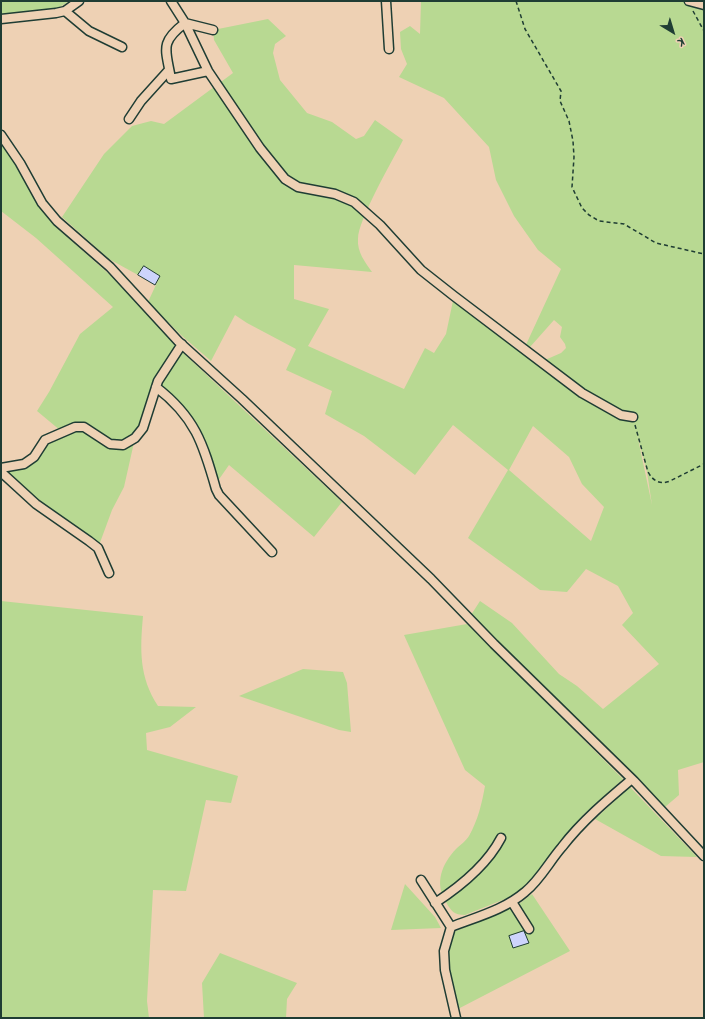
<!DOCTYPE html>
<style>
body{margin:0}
#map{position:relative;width:705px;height:1019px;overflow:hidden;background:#eed1b4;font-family:Kalam,sans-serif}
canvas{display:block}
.frame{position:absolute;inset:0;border:2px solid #1f3d34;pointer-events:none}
.north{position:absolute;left:653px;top:12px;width:40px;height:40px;-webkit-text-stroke:3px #eed1b4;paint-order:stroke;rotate:142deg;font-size:11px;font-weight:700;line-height:16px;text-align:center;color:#1f3d34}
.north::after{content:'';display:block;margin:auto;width:14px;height:18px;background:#1f3d34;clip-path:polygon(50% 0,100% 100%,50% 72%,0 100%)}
</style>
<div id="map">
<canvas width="705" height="1019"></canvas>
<div class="frame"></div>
<div class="north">K</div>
</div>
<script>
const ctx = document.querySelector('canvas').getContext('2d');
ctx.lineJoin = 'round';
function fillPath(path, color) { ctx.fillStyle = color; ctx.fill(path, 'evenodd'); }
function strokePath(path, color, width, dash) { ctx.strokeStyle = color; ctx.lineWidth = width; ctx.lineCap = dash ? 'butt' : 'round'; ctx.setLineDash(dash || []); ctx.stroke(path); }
fillPath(new Path2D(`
 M1,1h69l-14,8 -55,6z
 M421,1h283v761l-26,8 1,25 -14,12 -194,-192 9,-14 32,22 47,51 18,12 26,23 56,-45 -37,-39 11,-12 -15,-27 -32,-17 -19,23 -27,-2 -72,-52 40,-68 -55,-45 -38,50 -51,-39 -39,-22 7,-23 -46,-21 10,-21 -49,-26 -12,-8 -24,46 -30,-26 -33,-33 12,-26 -16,-10 -6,9 -29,-16 -47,-42 42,-63 28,-28 19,-5 13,3 69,-51 -19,-33 -1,-10 55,-11 18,17 -11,8 -2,9 7,27 27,33 25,9 24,17 8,-3 11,-16 28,20c-10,20 -45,79 -45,99 -1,13 7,23 14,33l-78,-7v34l35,10 -21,37 96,43 21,-41 9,5 12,-19 8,-38 70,53 37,-80 -23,-19 -24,-34 -18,-36 -7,-33 -45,-49 -45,-21 8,-13 -6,-15 -1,-17 10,-6 10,8zM554,320l8,7 -2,10 5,7 1,4 -5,5 -16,7 -15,-13zM533,426l36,31 13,27 22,23 -13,34 -82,-71zM637,434l10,38 5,33z
 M1,143l13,18 26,47 16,19 55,49 68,73 163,153 -28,35 -85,-72 -14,20 -22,-61 -37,-37 -21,51 -11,49 -12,23 -14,38 -97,-76 23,-8 16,-18 21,-15 -24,-20 12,-19 31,-58 33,-27 -77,-69 -35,-27z
 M1,601l142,15c-3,34 -4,61 15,90l38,1 -26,20 -24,6 1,17 91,26 -7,27 -25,-3 -20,91 -33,-1 -6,111 2,17h-148z
 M467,624l156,155 -39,35 -53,65 -16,16 -50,20c-11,0 -14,-4 -19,-13 -12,-19 -4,-38 10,-53 4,-4 10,-8 13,-13 9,-16 13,-33 16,-50l-20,-16 -61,-135z
 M303,669l40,3 4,11 4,49 -12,-2 -100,-34z
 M630,787l67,70 -36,-1 -66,-37z
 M405,884l30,33 6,11 -50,2z
 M532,894l38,57 -116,60 -9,-41 4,-36 70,-30z
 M220,953l77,30 -10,16 -1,19h-82l-2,-35z`), '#b8d992');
const building = new Path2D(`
 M144,266l16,10 -5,9 -17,-10z
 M524,931l5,12 -16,5 -4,-12z`);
fillPath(building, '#cdd4fc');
strokePath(building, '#1f3d34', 1);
const minor = new Path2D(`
 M171,1l14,22 23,48 52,77 25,31 13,8 37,7 19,8 26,23 41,45 33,26 128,97 39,22 12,2
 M386,1l3,48
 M689,1l15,4
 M65,11l24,20 33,16
 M1,19l55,-6 9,-2 14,-10
 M208,71l-37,8c-5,-30 -12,-36 14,-56l28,7
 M129,119l12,-18 28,-31
 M1,135l19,28 22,40 15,18 53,46 68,74 64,58 189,180 63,65 140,137 70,75
 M156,387c39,30 47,56 60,102l3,6 53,57
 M1,468l23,-4 10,-7 11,-17 30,-13h9l26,17 13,1 12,-7 8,-10 15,-47 24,-37
 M1,472l35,32 53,37 9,7 11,25
 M421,880l30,47 -7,24 1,19 11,48
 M512,902l17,27
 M435,903c26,-17 52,-38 66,-65
 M451,927c25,-10 53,-17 74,-35 15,-12 24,-30 37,-45 20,-26 45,-47 70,-68`);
strokePath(minor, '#1f3d34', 11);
strokePath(new Path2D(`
 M516,1l9,28 36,62 -1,10 9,20 4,20 1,16 -2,30 10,21 7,7 10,6 25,3 32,19 48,11
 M693,11l11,20
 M635,425l13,47c5,9 12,13 22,9l34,-17`), '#1f3d34', 1.5, [4, 3]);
strokePath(minor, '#eed1b4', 8);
</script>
